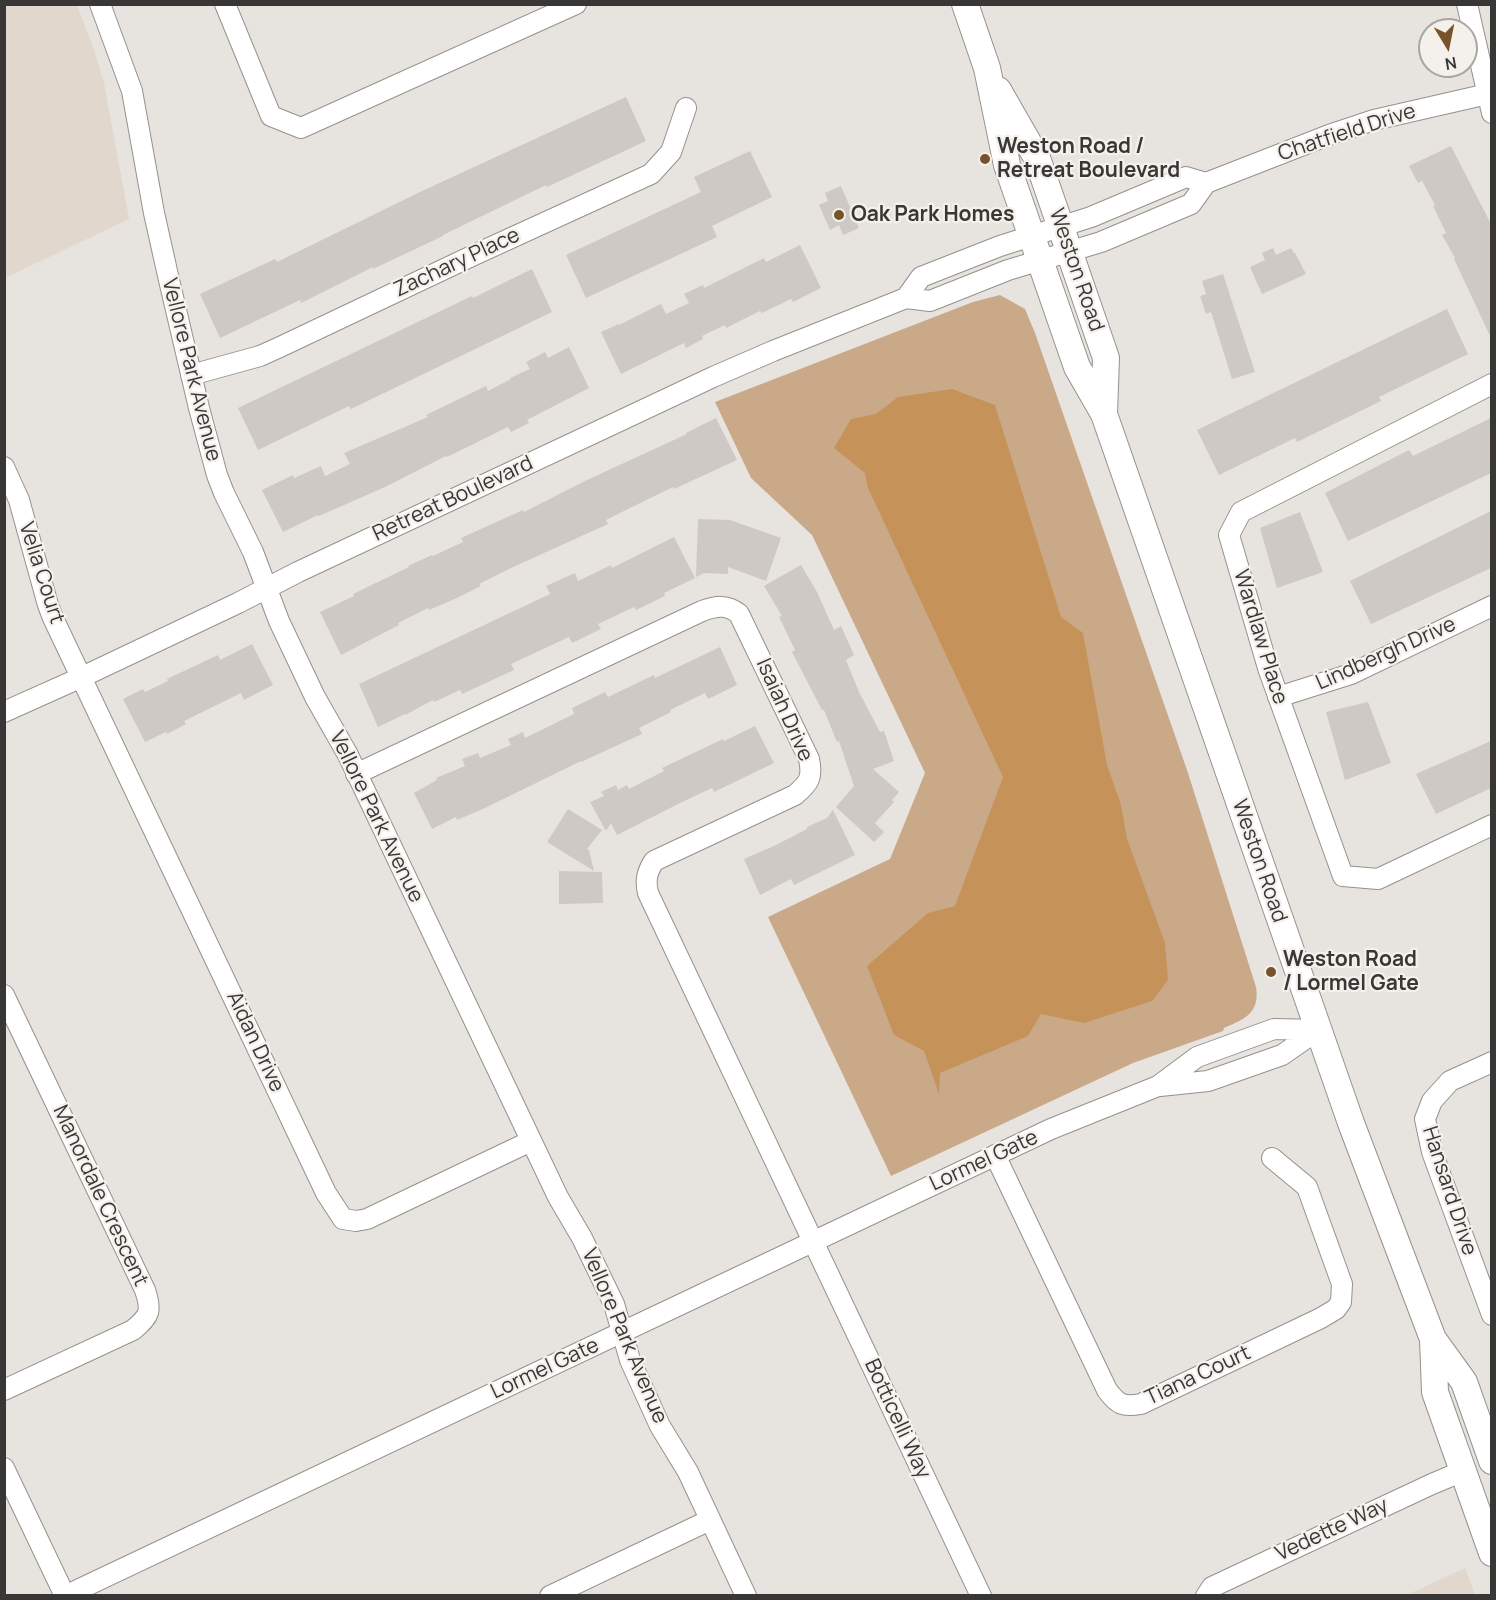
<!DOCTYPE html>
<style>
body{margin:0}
#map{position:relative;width:1496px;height:1600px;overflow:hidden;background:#e7e3de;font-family:Manrope,sans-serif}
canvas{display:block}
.frame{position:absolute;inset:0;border:6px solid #383735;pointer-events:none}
.north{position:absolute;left:1418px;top:18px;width:60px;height:60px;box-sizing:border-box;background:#f4f0eb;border:2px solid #a9a6a2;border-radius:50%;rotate:170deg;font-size:16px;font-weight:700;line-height:24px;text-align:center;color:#383735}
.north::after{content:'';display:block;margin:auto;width:21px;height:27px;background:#77532c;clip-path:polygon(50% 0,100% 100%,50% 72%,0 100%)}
</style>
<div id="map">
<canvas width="1496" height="1600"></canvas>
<div class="frame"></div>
<div class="north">N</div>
</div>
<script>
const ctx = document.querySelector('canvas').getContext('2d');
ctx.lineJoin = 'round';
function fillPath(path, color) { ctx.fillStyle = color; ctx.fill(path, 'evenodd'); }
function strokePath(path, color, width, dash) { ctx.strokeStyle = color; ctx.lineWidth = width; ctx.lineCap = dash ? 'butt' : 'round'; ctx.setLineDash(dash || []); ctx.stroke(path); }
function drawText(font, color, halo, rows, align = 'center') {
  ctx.font = font + ' Manrope,sans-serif'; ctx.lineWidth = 4.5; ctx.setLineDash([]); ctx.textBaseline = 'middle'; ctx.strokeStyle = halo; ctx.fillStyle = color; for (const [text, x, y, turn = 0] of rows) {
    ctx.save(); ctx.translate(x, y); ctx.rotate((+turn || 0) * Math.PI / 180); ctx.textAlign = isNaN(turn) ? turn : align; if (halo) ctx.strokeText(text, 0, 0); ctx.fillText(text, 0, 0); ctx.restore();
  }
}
fillPath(new Path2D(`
 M5,4l72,1 17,45 10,33 25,136 -124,59z
 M1465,1568l10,27h-68z`), '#e2d7cd');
fillPath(new Path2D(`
 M1000,295l25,14 10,24 153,440 68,214c4,26 -11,32 -32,41l-1,3 -90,32 -242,113 -123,-259 122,-58 35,-86 -113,-238 -61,-57 -36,-76 258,-100z`), '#caa988');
fillPath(new Path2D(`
 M952,389l43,16 66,212 22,16 24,132 14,40 6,34 38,104 3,37 -16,21 -68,22 -43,-9 -13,22 -88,37 -1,21 -15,-43 -30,-16 -27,-69 61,-53 27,-7 48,-129 -135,-289 -3,-15 -31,-25 17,-29 25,-5 22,-17z`), '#c5925a');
fillPath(new Path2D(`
 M626,97l20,44 -99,46 -1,-2 -103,50v1l-70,33v-2l-72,36 -1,-3 -80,38 -20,-44 75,-35 2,3 145,-71z
 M1451,146l40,78v114l-37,-79 1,-1 -13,-23 4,-2 -13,-27 2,-1 -13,-24 -4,2 -9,-17z
 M750,151l22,46 -60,29 5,11 -131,61 -20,-43 135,-63 -7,-15z
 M841,186l18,42 -16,7 -4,-10 -9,5 -11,-25 9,-4 -3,-8z
 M800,245l21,43 -28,14 -2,-3 -29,14 -2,-2 -34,17 -1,-3 -23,11 1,3 -17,9 -2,-5 -63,31 -20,-42 18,-8v1l42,-21 5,10 23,-11 -5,-9 19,-9 1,3 60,-30 2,4z
 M1273,248l3,7 15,-7 3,5h1l11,21 -44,20 -12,-27 15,-7 -3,-7z
 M532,269l20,43 -201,97 -2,-3 -91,44 -20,-42 234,-112 1,2z
 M1223,274l32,98 -23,7 -21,-67 -5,2 -6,-18 6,-2 -4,-13z
 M1447,309l21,45 -89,43 2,4 -84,41 -2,-4 -76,37 -22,-45z
 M569,347l20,41 -62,32 2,3 -18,9 -3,-5 -61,30 -1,-1 -61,31 -66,29 -1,-1 -35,17 -21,-42 31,-15 1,3 27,-12 4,10 25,-12 -6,-11 84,-36 -2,-2 60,-29 2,5 23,-12 -1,-1 20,-9 -4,-7 19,-10 3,6z
 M716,418l21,42 -63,29 -1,-2 -41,20 -26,13 2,4 -97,44 -32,16 2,2 -24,12 -28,12 -1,-2 -30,15 1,2 -58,30 -21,-43 34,-16 -1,-2 56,-27 -1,-1 24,-11 1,1 30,-14 -2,-4 62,-28 1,2 63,-32 100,-46 -1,-1z
 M1491,418v55l-143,68 -23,-48 84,-43 4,6z
 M1491,511v57l-120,56 -21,-43z
 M1300,512l23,60 -46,16 -17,-60z
 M698,519l32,1 51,18 -15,43 -38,-14v7l-24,-1 -8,4z
 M674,537l21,41 -31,15 1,3 -29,14 -2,-3 -36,17 3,5 -29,14 -3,-6 -58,27 3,6 -52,24 -2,-4 -26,12 -1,-2 -28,15v-1l-27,13 -19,-43 191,-90 -4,-8 29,-13 3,8 33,-16 1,3z
 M801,565l16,27 17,38 7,-4 13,29 -8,5 13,32 21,40 4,-1 10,30 -21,8 26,23 -7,8 2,2 -19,21 9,9 -10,10 -38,-35 18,-21 -15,-45 -2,1 -13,-32h-2l-30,-58 3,-2 -16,-33 3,-1 -18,-30z
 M252,644l21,41 -29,15 -3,-7 -57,28 2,3 -19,10 -1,-2 -21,10 -22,-43 20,-10 2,3 23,-11 -1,-2 51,-24 2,5z
 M720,647l17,38 -29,14 -3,-6 -35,17 1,2 -32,16 3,6 -61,28v-1l-96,47 -28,12 -1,-3 -24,12 -18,-36 23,-13 -1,-2 29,-12 -3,-7 16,-6 2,5 31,-13 -3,-6 15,-7 2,6 49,-24 -2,-6 33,-16 3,5 46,-22 1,3z
 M1368,702l23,61 -46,17 -19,-68z
 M755,726l19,37 -60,29 -2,-4 -32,15 -63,32 -6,-12 -5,8 -16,-29 14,-6 -3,-4 15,-7 2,5 9,-5 2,4 35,-18 -2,-3 61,-29 1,2z
 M1491,741v47l-55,26 -20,-40z
 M568,809l34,21 -15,19 2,1 5,21 -47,-29z
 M833,810l22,45 -61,30 -3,-6 -31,16 -16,-36 32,-14 31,-16v-2l20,-9z
 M559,871l43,1 1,31 -44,1z`), '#cec9c5');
const minor = new Path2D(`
 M100,4l32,87 22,122 15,67 30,128 18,67 7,18 29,59 26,69 36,76 33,58 210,442 24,41 32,66 16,56 30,66 28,46 58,124
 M225,4l46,112 30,12 275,-124
 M1467,4l25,109
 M906,298l15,-21 79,-31 91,-29 95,-40 20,6
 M191,375l69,-19 20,-9 194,-92 177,-81 20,-22 15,-44
 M1492,384l-251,128 -12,23 39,133 75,208 35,3 114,-54
 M4,467l15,33 29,105 5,13 273,575 17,26 13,2 11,-2 164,-78
 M1278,697l73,-23 141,-68
 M4,712l78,-35 156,-74 60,-31 328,-154 87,-41 60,-26 133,-53 24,3 78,-31 93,-28 90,-38 15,-21 123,-48 45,-15 118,-27
 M356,774l346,-163c14,-5 25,-7 37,3l70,145c4,19 0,24 -14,36l-141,66c-7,11 -9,19 -6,32l333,703
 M4,995l141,295c7,21 5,26 -12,40l-129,60
 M1492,1062l-42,19 -18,20 -7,18 7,33 60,163
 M1160,1086l48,-5 74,-26 36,-25
 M995,1155l112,235c11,15 16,17 34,14l180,-86 15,-9 5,-7 1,-18 -35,-97 -35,-29
 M4,1468l61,128
 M65,1596l986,-467 107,-43 39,-29 77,-28 44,1
 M550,1596l160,-76
 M1206,1596l6,-9 220,-103 31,-13`);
const major = new Path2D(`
 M965,4l22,64 20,97 70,202 27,47 247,709 82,216 31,43 28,79
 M998,90l39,68 69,200 -2,56
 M1433,1339l2,53 57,161`);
strokePath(minor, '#95918c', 22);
strokePath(major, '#95918c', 28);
strokePath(minor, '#fff', 20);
strokePath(major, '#fff', 26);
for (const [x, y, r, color] of [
 [985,159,6,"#77532c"],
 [839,215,6,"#77532c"],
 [1271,972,6,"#77532c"]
]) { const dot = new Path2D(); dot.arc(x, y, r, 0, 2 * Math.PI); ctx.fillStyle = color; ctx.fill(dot); strokePath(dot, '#f4f0eb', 2); }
drawText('21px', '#383735', '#f4f0eb', [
 ["Chatfield Drive",1347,133,-18],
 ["Zachary Place",457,263,-25],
 ["Weston Road",1076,270,71],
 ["Vellore Park Avenue",191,370,76],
 ["Retreat Boulevard",453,499,-25],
 ["Velia Court",41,573,72],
 ["Wardlaw Place",1260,637,73],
 ["Lindbergh Drive",1386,654,-24],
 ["Isaiah Drive",784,710,66],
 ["Vellore Park Avenue",376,817,64],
 ["Weston Road",1259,861,71],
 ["Aidan Drive",255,1042,65],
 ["Lormel Gate",984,1161,-25],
 ["Hansard Drive",1449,1191,72],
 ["Manordale Crescent",100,1196,65],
 ["Vellore Park Avenue",624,1336,67],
 ["Lormel Gate",545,1369,-25],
 ["Tiana Court",1198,1376,-25],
 ["Botticelli Way",897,1419,65],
 ["Vedette Way",1332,1530,-25]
]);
drawText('bold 21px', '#383735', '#f4f0eb', [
 ["Weston Road /",997,147],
 ["Retreat Boulevard",997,171],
 ["Oak Park Homes",851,215],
 ["Weston Road",1283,960],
 ["/ Lormel Gate",1283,984]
], 'left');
</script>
